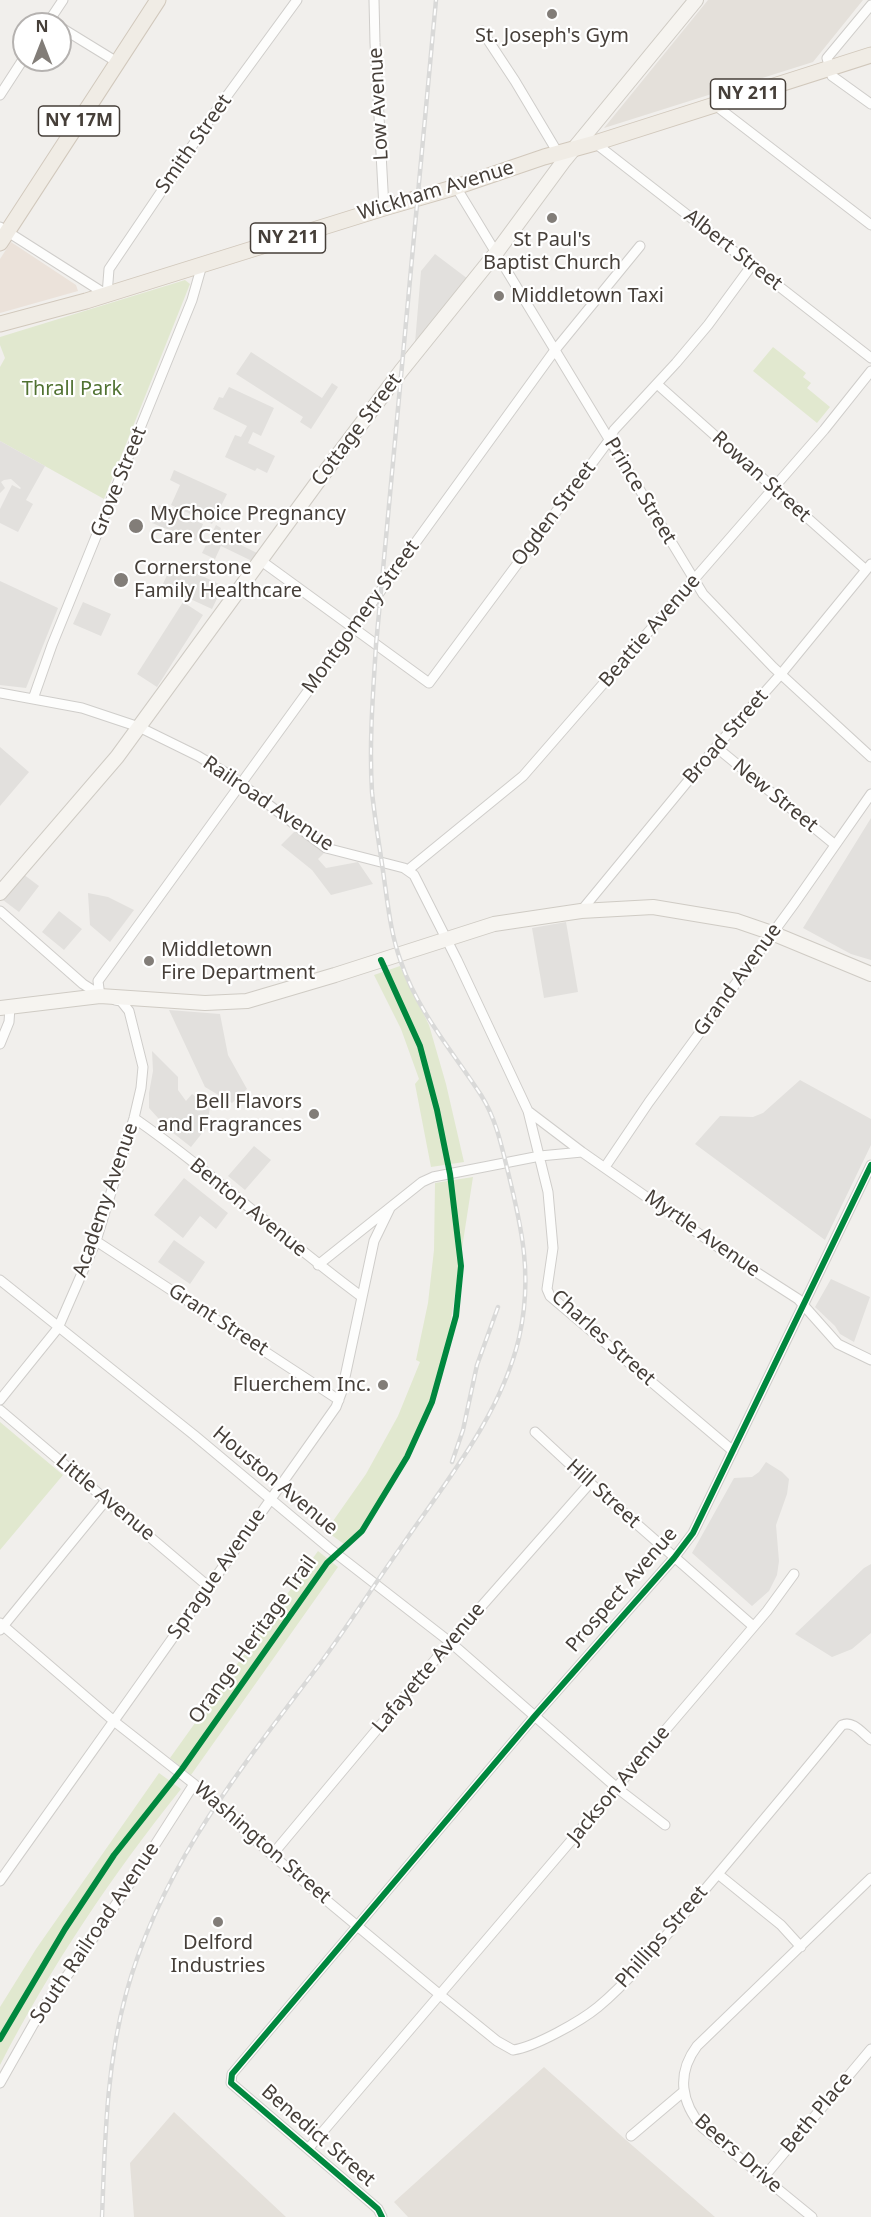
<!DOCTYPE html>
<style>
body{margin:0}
#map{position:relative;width:871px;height:2217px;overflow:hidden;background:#f1efec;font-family:"Noto Sans",sans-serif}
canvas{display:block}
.north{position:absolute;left:12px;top:12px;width:60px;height:60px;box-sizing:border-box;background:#fff;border:2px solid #b5b2b0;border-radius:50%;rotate:0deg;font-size:16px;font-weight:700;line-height:24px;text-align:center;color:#463f39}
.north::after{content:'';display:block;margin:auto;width:21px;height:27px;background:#827d78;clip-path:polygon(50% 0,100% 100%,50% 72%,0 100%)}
</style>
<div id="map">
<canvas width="871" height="2217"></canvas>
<div class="north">N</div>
</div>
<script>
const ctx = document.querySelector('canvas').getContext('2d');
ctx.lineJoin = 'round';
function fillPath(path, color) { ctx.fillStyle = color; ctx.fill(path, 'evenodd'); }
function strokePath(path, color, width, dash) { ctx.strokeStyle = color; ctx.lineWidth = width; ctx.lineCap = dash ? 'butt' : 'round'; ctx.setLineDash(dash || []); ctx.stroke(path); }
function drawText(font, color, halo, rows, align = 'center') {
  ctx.font = font + ' "Noto Sans",sans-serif'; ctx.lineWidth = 4.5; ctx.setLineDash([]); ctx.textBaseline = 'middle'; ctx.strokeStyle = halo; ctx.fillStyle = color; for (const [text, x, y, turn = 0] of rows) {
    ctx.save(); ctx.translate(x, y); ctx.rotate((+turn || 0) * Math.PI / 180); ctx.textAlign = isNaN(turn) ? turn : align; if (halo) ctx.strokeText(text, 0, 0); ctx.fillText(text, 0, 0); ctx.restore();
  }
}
fillPath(new Path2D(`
 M708,0h155l-50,62 -209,66z
 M544,2067l82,73 89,77h-307l-14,-15z
 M174,2112l112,105h-152l-4,-54z`), '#e4e0da');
fillPath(new Path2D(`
 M11,242l65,43 2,6 -78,22v-54z`), '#ebe2da');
fillPath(new Path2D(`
 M185,280l5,4 -86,215 -104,-58v-74l5,-9 -5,-13v-8z
 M773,347l33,26 -3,4 8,6 -4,5 23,19 -13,16 -64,-52z
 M400,966l29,59 17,59 18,78 -33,5 -16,-83 4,-5 -18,-50 -27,-54z
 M473,1177l-31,201 -21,53 -33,58 -40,58 -22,-16 40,-57 32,-58 22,-54 -4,-2 12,-57 6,-53 1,-67z
 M0,1422l63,53 -63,75z
 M318,1551l20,16 -147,208 -21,-17z
 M159,1773l22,16c-69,86 -130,177 -181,276v-58l36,-58z`), '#e1e8cf');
fillPath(new Path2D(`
 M435,254l33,25 -53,64 6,-72z
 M251,352l71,46 10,-15 6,4 -27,42 -11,-7 3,-5 -67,-43z
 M229,387l45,21 -13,28 -8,-4 -5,11 27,13 -8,17 -10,-5 -2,3 -30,-14 10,-22 6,2 6,-11 -34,-17 6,-12 4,1z
 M0,441l45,25 -19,34 7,4 -15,28 -18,-9v-14l12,-24 8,4 1,-1 -10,-9 -7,1 -3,2 4,6 -5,5z
 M174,470l53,24 -15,30 -41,-19 9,-20 -10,-5z
 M159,505l44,19 -7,17 -44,-18z
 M216,525l5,3 -2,6 38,19 -5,8 -31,-15 -6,13 -13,-6z
 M173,562l50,24 -11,23 -50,-23z
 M0,581l58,27 -32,80 -26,-3z
 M83,602l28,12 -10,22 -28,-12z
 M183,602l20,13 -46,72 -20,-13z
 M0,747l29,25 -29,34z
 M871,818v142l-20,-6 -48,-26z
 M295,831l29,22 -6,6 8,9 32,-6 15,22 -42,11 -19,-25 -31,-25z
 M23,874l16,12 -20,26 -16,-12z
 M88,893l20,4 26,13 -24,32 -20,-17z
 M59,911l23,18 -18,21 -22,-18z
 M566,922l12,70 -34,6 -12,-70z
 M169,1010l51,4 8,41 19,34 -15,14 -27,-16z
 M152,1051l26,26v13l8,11 6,-7 18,13 -3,20 -16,20 -23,-18 -19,-21v-15l4,-22z
 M800,1080l71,39v26l-46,95 -130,-96 25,-28 33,1 10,-4z
 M254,1146l17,14 -26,30 -17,-14z
 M184,1178l44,35 -12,16 -16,-13 -17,22 -29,-23z
 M174,1240l31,22 -15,22 -32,-22z
 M831,1279l39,18 -16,45 -14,-8 -5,-8 -20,-19z
 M766,1462l16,10 7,7 -2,15 -11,31 3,36 -2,14 -8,16 -17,15 -60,-53 42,-75 18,-1 7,-5z
 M871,1564v69l-19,16 -20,8 -37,-23 69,-66z`), '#e2e0dd');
const street = new Path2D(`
 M374,0l1,43 9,165
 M871,5l-44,53 5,18 39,28
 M47,24l16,-24
 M60,27l57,35
 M482,31l33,50 43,72
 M0,95l24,-37
 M715,105l156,120
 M595,143l276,215
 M456,187l247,407 70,73 98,90
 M0,227l107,68 2,-26 104,-154 84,-115
 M657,384l209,186
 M260,560l169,123 181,-244 4,-9 62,-67 32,-38 44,-60
 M0,693l82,15 57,19 59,29 30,18 98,74 78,20 10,7 43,85 71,151 20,81 5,56 -6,41 3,7 183,155
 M33,699l19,-54 140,-345 10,-35
 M716,747l118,97
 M408,870l115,-94 301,-346 47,-59
 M0,911l83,73 19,12
 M581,911l135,-164 65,-73 90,-110
 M100,996l-2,-15 457,-631 85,-104
 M0,1044l9,-22 1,-15
 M528,1111l54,41 146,102 70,45 40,45 33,16
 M134,1118c79,55 150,122 228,179
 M605,1167l44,-65 145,-198 77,-110
 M96,1241l243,159
 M318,1265l104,-83 11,-5 107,-21 42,-4
 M0,1280l194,155 135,113 121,94 167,146 48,37
 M0,1400l58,-72 38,-87 38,-123 7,-30 2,-21 -14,-56 -8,-10 -6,-1
 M0,1410l209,177
 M535,1432l55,51 163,143
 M0,1623l115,99 79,62 78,71 167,139 58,47 16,9c22,-3 68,-29 85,-43 35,-29 69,-73 98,-107 49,-58 98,-116 146,-175 11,-5 20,8 29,15
 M0,1630l107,-131
 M272,1855l178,-213 140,-159
 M718,1874l63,51 20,22
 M0,1881c113,-157 224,-317 336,-474l6,-16 32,-150 16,-33
 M0,2083l42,-74 36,-48 66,-99 50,-78
 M631,2136l52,-44
 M308,2149l459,-538 27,-37
 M763,2178l108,-129
 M382,2217l-4,-8 -8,-7 -139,-119 1,-9 302,-357 140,-159 19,-25 178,-368
 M812,2217l-109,-89c-22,-25 -27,-54 -6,-82l174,-168`);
const secondary = new Path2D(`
 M0,893l117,-136 202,-277 82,-109 95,-118 67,-91 133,-162
 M0,1008l100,-12 105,7 42,-2 88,-26 159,-51 87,-13 72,-4 84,14 35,12 99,41`);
const primary = new Path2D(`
 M0,243l158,-243
 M0,324l86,-23 298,-93 72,-21 88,-30 51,-14 276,-88`);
strokePath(street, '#cfcdca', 11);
strokePath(secondary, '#cfcbc4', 16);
strokePath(primary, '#d1c8bc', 17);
strokePath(street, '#fdfdfc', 9);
strokePath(secondary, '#f6f4f0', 14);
strokePath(primary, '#f0ece5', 15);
const rail = new Path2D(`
 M452,1462l11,-32 14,-65 21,-58
 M102,2217c3,-75 4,-150 24,-223 35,-129 117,-228 196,-333 27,-37 52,-76 79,-114 44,-64 100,-132 118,-209 14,-62 3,-110 -12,-170 -6,-25 -12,-51 -26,-73 -28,-43 -63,-83 -80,-133 -10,-27 -13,-56 -17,-84 -4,-29 -9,-57 -12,-86 -3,-49 1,-98 4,-147l60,-645`);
strokePath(rail, '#d9d9d8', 4.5);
strokePath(rail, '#fff', 2, [7]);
strokePath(new Path2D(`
 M0,2039l65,-110 49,-74 68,-86 145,-206 35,-32 45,-74 25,-55 24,-86 5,-50 -11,-92 -13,-64 -17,-64 -39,-86
 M382,2217l-4,-8 -8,-7 -139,-119 1,-9 302,-357 140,-159 19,-25 178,-368`), '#00873e', 6);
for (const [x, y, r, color] of [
 [552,14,6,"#827d78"],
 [552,218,6,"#827d78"],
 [499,296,6,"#827d78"],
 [136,526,8,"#827d78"],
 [121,580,8,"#827d78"],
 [149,961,6,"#827d78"],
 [314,1114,6,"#827d78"],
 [383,1385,6,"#827d78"],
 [218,1922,6,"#827d78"]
]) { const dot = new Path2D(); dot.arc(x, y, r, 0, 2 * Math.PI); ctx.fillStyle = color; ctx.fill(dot); strokePath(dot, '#fff', 2); }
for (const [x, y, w] of [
 [748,94,75],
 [79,121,81],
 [288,238,75]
]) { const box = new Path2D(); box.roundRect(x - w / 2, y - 15, w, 30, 4.5); ctx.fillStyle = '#fff'; ctx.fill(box); strokePath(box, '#463f39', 1.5); }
drawText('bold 18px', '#463f39', null, [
 ["NY 211",748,94],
 ["NY 17M",79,121],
 ["NY 211",288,238]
]);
drawText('20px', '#463f39', '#fff', [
 ["St. Joseph's Gym",552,36,"center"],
 ["St Paul's",552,240,"center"],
 ["Baptist Church",552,263,"center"],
 ["Middletown Taxi",511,296],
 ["MyChoice Pregnancy",150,514],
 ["Care Center",150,537],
 ["Cornerstone",134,568],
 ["Family Healthcare",134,591],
 ["Middletown",161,950],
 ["Fire Department",161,973],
 ["Bell Flavors",302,1102,"right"],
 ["and Fragrances",302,1125,"right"],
 ["Fluerchem Inc.",371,1385,"right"],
 ["Delford",218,1943,"center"],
 ["Industries",218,1966,"center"]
], 'left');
drawText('20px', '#463f39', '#fff', [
 ["Low Avenue",379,104,-93],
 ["Smith Street",194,144,-55],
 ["Wickham Avenue",436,191,-17],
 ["Albert Street",733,250,38],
 ["Cottage Street",357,430,-53],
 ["Rowan Street",761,477,42],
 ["Grove Street",119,482,-68],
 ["Prince Street",640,491,59],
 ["Ogden Street",554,514,-53],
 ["Montgomery Street",361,617,-54],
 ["Beattie Avenue",650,631,-49],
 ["Broad Street",726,737,-49],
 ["New Street",775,796,39],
 ["Railroad Avenue",268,804,34],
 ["Grand Avenue",738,980,-54],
 ["Academy Avenue",106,1200,-71],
 ["Benton Avenue",248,1208,39],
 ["Myrtle Avenue",702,1234,35],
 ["Grant Street",218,1320,33],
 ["Charles Street",603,1338,42],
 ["Houston Avenue",275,1481,40],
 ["Hill Street",603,1494,42],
 ["Little Avenue",105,1498,40],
 ["Sprague Avenue",217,1574,-55],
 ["Prospect Avenue",622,1590,-49],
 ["Orange Heritage Trail",253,1640,-54],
 ["Lafayette Avenue",429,1668,-50],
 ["Jackson Avenue",619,1785,-50],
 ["Washington Street",262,1843,41],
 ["South Railroad Avenue",95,1933,-56],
 ["Phillips Street",662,1937,-49],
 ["Beth Place",817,2113,-50],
 ["Benedict Street",318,2136,41],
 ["Beers Drive",738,2154,41]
]);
drawText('20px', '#517232', '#fff', [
 ["Thrall Park",72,389]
]);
</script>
